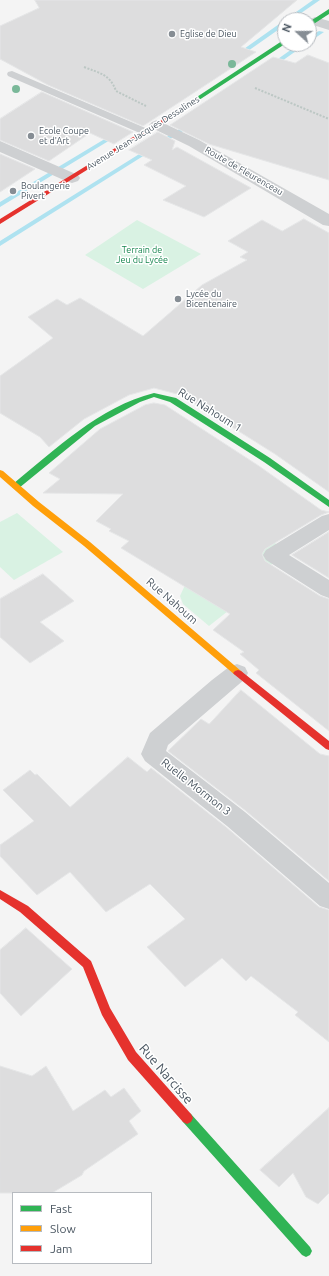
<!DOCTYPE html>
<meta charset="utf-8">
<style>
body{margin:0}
#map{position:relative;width:329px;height:1276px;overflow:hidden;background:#f4f4f4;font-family:Ubuntu,sans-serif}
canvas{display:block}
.legend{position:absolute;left:12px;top:1192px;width:140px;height:72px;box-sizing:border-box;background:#fff;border:1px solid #b7bbc0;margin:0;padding:5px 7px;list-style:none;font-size:12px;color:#4a5661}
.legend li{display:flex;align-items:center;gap:8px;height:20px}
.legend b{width:20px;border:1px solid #b7bbc0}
.north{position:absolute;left:277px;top:12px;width:40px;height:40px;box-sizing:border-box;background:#fff;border:1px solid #b7bbc0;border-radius:50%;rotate:291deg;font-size:11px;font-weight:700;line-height:16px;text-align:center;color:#4a5661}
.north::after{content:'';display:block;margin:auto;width:14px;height:18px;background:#868d94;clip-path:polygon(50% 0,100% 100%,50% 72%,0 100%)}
</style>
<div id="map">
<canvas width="329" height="1276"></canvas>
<ul class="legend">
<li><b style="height:5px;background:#30b455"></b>Fast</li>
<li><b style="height:5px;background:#ff9f0a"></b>Slow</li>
<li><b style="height:5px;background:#e5322d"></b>Jam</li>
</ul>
<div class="north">N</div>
</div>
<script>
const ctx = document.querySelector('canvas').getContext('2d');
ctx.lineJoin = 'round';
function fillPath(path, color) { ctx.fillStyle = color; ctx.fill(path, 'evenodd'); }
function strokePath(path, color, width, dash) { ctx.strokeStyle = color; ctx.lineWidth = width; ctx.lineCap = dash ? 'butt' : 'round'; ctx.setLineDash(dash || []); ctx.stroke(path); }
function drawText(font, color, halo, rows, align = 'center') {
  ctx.font = font + ' Ubuntu,sans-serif'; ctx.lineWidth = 3; ctx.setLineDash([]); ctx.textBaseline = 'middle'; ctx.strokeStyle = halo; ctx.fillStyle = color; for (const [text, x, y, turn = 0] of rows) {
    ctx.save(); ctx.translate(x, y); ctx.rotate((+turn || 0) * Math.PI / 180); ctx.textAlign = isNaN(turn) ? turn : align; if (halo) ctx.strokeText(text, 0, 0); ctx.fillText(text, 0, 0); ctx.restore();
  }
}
fillPath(new Path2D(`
 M137,220l64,34 -58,35 -58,-34z
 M17,513l46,39 -49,28 -14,-13v-45z
 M274,542l7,6 -5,13 -29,23 9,5 -47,37 -26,-22 -3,-8 6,-13z`), '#d9f2e3');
fillPath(new Path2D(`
 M313,0h7l-29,20h-6v5l-47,33h-4v-2z
 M319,31l5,1 -15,10v-5z
 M299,44h7l-34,24h-4v-2z
 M181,128l3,2 -1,1 -183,115v-5z
 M118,131l2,1v2l-120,73v-5z`), '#aee2f0');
const building = new Path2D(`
 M35,0h262l-56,47 15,5 -113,74 -95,-41 -48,-26v-33l39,-18z
 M308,55l21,8v117l-120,-36 -39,-19 103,-68 22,6z
 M42,92l91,40 -19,12 -24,-11 -41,28 -49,-21v-21z
 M158,132l17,9 -3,9 5,-3 74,41 -47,29 -41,-17 23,-14 -42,-21 8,-5 -23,-10z
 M0,154l35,15 -35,23z
 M304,219l25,14v259l-54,-38 -94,-59 -27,-7 -25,7 -45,24 -35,28 -9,-10 -40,-24v-37l53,-38 -25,-21 29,-18 10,6 13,-7 63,38 59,-51 45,-25 -7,-3 8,-5 -20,-11 34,-21 20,11z
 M154,403l11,2 94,61 62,44 8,2 -8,3 -56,34 -3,5 3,7 55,35 9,3v132l-73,-58 3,-3 -19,-16 4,-2 -31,-22 17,-16 -109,-66 8,-7 -20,-10 2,-2 -15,-8 27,-27 -80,-1 17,-14 -11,-6 51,-44 45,-24z
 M329,532v46l-37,-23z
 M43,574l31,27 -34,21 24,19 -34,22 -30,-26v-38z
 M241,690l79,64 9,2v125l-83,-70 -78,-60 33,-32 8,5z
 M128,757l19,15 4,-4 75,59 93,80 10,3v132l-34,-27 3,-3 -8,-6 -39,-30 -5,5 -24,-23 -37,29 -38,-40 38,-28 -35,-35 -44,28 -36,-40 -33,23 -37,-39v-11l34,-24 -31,-31 27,-20 5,5 2,-1 33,33z
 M26,928l46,41 -51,47 -21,-23v-43z
 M0,1066l32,10 14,-10 27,45 32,-21 6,7 13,-9 17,23 -12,10 9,13 -54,37 -2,4 -30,18h-52z
 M329,1108v85l-11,11 -12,-7 -13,-24 -14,14 -19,-17z`);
fillPath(building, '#ddddde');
strokePath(building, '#e5e6e7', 1);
strokePath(new Path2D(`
 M84,67c15,6 26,7 32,24l30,15
 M255,88l74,31`), '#bcc7c4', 2, [2, 1.5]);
fillPath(new Path2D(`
 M12,71l138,59 1,2 -5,3 -4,-1 -134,-58 -1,-2 1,-2z`), '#ced0d2');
fillPath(new Path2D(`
 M315,17l14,4v9l-19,-6 -1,-4z
 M157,120l42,20 130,74v12l-6,-1 -134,-79 -37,-18 -3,-3 3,-3z
 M0,141l78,34 2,3 -2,3 -6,2 -6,-2 -66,-29z
 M329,514v16l-40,25 40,25v18l-8,-3 -55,-35 -3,-5 3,-5 56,-34z
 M237,664l8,3 3,6 -3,6 -77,66 -2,6 79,61 84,71v26l-9,-3 -93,-80 -82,-65 -4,-7 9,-21 62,-53 17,-13z`), '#ced0d2');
fillPath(new Path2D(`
 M329,9v5l-20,13v-5z
 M285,39v5l-109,71 -5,-1z
 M154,393l22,5 94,60 59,42v7l-65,-45 -94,-60 -16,-5 -14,5 -45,24 -76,62h-6l-1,-2 1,-2c43,-35 86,-77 141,-91z
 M187,1112l4,2 119,133 2,4 -2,4 -4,2 -4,-2 -119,-133 -2,-4 2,-4z`), '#30b455');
fillPath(new Path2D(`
 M0,470l3,1 36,31 51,40 151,129 2,2 -2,2h-6l-151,-129 -51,-40 -33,-29z`), '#ff9f0a');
fillPath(new Path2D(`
 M172,113l5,1 -177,110v-5z
 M238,670l3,1 88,70v9l-3,-1 -91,-74 -2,-2 2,-2z
 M0,890l28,16 63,55 19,47 26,44 55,62 2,4 -2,4 -4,2 -4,-2 -55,-62 -26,-45 -19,-48 -63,-55 -20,-13z`), '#e5322d');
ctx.fillStyle = '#7ab899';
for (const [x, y] of [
 [232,64],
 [16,89]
]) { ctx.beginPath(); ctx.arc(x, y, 4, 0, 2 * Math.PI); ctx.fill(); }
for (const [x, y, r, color] of [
 [172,34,4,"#868d94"],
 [31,136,4,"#868d94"],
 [13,191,4,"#868d94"],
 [178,299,4,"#868d94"]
]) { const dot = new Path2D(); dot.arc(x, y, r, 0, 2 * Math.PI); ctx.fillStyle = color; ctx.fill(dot); strokePath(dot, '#fff', 1.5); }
drawText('9px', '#4a5661', '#fff', [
 ["Eglise de Dieu",180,34],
 ["Ecole Coupe",39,131],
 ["et d'Art",39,141],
 ["Boulangerie",21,186],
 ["Pivert",21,196],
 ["Lycée du",186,294],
 ["Bicentenaire",186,304]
], 'left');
drawText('9px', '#4a5661', '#fff', [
 ["Avenue Jean-Jacques Dessalines",143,133,-32],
 ["Route de Fleurenceau",244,171,30]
]);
drawText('9px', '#17864f', '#fff', [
 ["Terrain de",142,250],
 ["Jeu du Lycée",142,260]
]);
drawText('11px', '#4a5661', '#fff', [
 ["Rue Nahoum 1",210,410,32],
 ["Rue Nahoum",172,601,41],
 ["Ruelle Mormon 3",196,787,38]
]);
drawText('13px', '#4a5661', '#fff', [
 ["Rue Narcisse",166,1074,49]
]);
</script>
